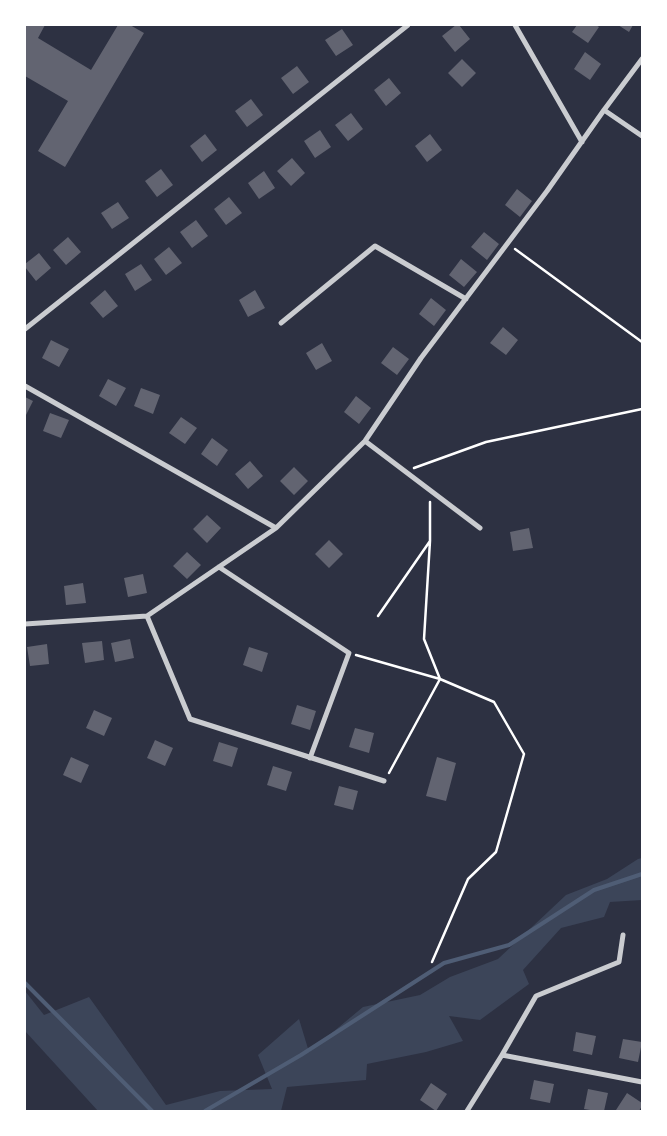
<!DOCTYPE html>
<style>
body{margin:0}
#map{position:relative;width:667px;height:1136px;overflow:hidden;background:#2d3142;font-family:"Fira Sans",sans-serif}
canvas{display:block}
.frame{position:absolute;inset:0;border:26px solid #fff;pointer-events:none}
</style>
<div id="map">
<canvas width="667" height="1136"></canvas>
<div class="frame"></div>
</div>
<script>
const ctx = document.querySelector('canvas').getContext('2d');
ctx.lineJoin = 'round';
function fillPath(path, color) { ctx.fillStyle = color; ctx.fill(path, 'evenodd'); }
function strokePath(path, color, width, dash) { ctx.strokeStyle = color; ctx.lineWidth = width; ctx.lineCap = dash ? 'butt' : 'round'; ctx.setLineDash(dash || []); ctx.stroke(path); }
fillPath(new Path2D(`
 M642,858v42l-32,2 -6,15 -43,11 -38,42 6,14 -49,36 -31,-4 14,25 -37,11 -59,12 -1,16 -79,7 -6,24h-183l-73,-80v-40l19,24 45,-18 77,108 54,-14 52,-2 -14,-34 41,-36 10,33 54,-45 57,-12 30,-18 48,-18 68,-64 41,-16 31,-20z`), '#3c4559');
strokePath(new Path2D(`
 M25,983l127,128
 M205,1111l96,-56 143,-92 65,-18 85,-55 48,-16`), '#4f5d75', 4);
fillPath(new Path2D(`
 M25,25h20l-7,13 53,32 27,-45h12l14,8 -79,134 -27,-16 30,-50 -43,-25z
 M456,25h3l11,14 -15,13 -13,-16z
 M577,25h19l3,2 -11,16 -16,-11z
 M618,25h15l-4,7z
 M342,29l11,16 -17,11 -11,-16z
 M585,52l16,12 -11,16 -16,-11z
 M462,59l14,14 -14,14 -14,-14z
 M297,66l12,16 -16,12 -12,-16z
 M389,78l12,15 -15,13 -12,-16z
 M251,99l12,16 -16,12 -12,-16z
 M351,113l12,16 -15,12 -13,-16z
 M320,130l11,17 -16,11 -11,-17z
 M205,134l12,16 -15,12 -12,-16z
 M430,134l12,16 -15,12 -12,-16z
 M292,158l13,15 -14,13 -14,-15z
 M161,169l12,16 -16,12 -12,-16z
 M264,171l11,17 -16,11 -11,-16z
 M517,189l15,12 -12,16 -15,-12z
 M229,197l13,16 -16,12 -12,-16z
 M118,202l11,16 -17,11 -11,-16z
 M196,220l12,16 -16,12 -12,-16z
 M484,232l15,12 -12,16 -16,-13z
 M68,237l13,15 -15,13 -13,-15z
 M169,247l13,16 -16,12 -12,-16z
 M39,253l12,15 -15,13 -11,-14v-3z
 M461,259l16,13 -13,15 -15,-12z
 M141,264l11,16 -17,11 -10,-17z
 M105,290l13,16 -15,12 -13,-15z
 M255,290l10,18 -17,9 -9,-17z
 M431,298l15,12 -12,16 -15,-12z
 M503,327l15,13 -12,15 -16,-12z
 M51,340l18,9 -10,18 -17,-9z
 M322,343l10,18 -16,9 -10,-17z
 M393,347l16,12 -12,16 -16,-12z
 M108,379l18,9 -10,18 -17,-10z
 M141,388l19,7 -7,19 -19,-8z
 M356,396l15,12 -12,16 -15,-12z
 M25,397l8,4 -8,16z
 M50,413l19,7 -8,18 -18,-7z
 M181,417l16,11 -12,16 -16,-11z
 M212,438l16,12 -11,16 -16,-12z
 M250,461l13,15 -15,13 -13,-15z
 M294,467l14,14 -14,14 -14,-14z
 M207,515l14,13 -14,15 -14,-14z
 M529,528l4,20 -20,3 -3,-19z
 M329,540l14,14 -14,14 -14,-14z
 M187,552l14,13 -14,14 -14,-13z
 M143,574l4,19 -19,4 -4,-19z
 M83,583l3,20 -20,2 -2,-19z
 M130,639l4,19 -19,4 -4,-19z
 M102,641l2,19 -19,3 -3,-20z
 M47,644l2,20 -19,2 -3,-19z
 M249,647l19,6 -6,19 -19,-7z
 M297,705l19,6 -6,19 -19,-6z
 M94,710l18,8 -8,18 -18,-8z
 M355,728l19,5 -5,20 -20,-6z
 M155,740l18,8 -8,18 -18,-8z
 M219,742l19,6 -6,19 -19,-6z
 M71,757l18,8 -8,18 -18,-8z
 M437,757l19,6 -10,38 -20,-5z
 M273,766l19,6 -6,19 -19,-6z
 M339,786l19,5 -5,19 -19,-5z
 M576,1032l20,4 -4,19 -19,-4z
 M623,1039l19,3 -4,20 -19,-4z
 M534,1080l20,4 -4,19 -20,-4z
 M431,1083l16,11 -11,17 -16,-11z
 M588,1089l20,4 -4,18h-8l-12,-2z
 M627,1093l15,10v3l-3,5h-21l-2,-1z`), '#626471');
strokePath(new Path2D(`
 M515,249l127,93
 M414,468l72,-26 156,-33
 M430,541l-6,98 16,40 54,23 30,52 -28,98 -28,27 -36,83
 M378,616l52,-75v-39
 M356,655l84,24 -51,94`), '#fff', 2.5);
strokePath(new Path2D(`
 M515,25l67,117
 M604,110l38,26
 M281,323l94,-77 91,53
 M25,329l383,-304
 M25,386l251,142 89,-87 56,-83 126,-167 57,-81 38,-51
 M365,441l115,87
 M219,567l130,86 -39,105
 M147,616l43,103 194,62
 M25,624l122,-8 129,-88
 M502,1055l34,-59 83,-34 4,-27
 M467,1111l35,-56 140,27`), '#caccd0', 5);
</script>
